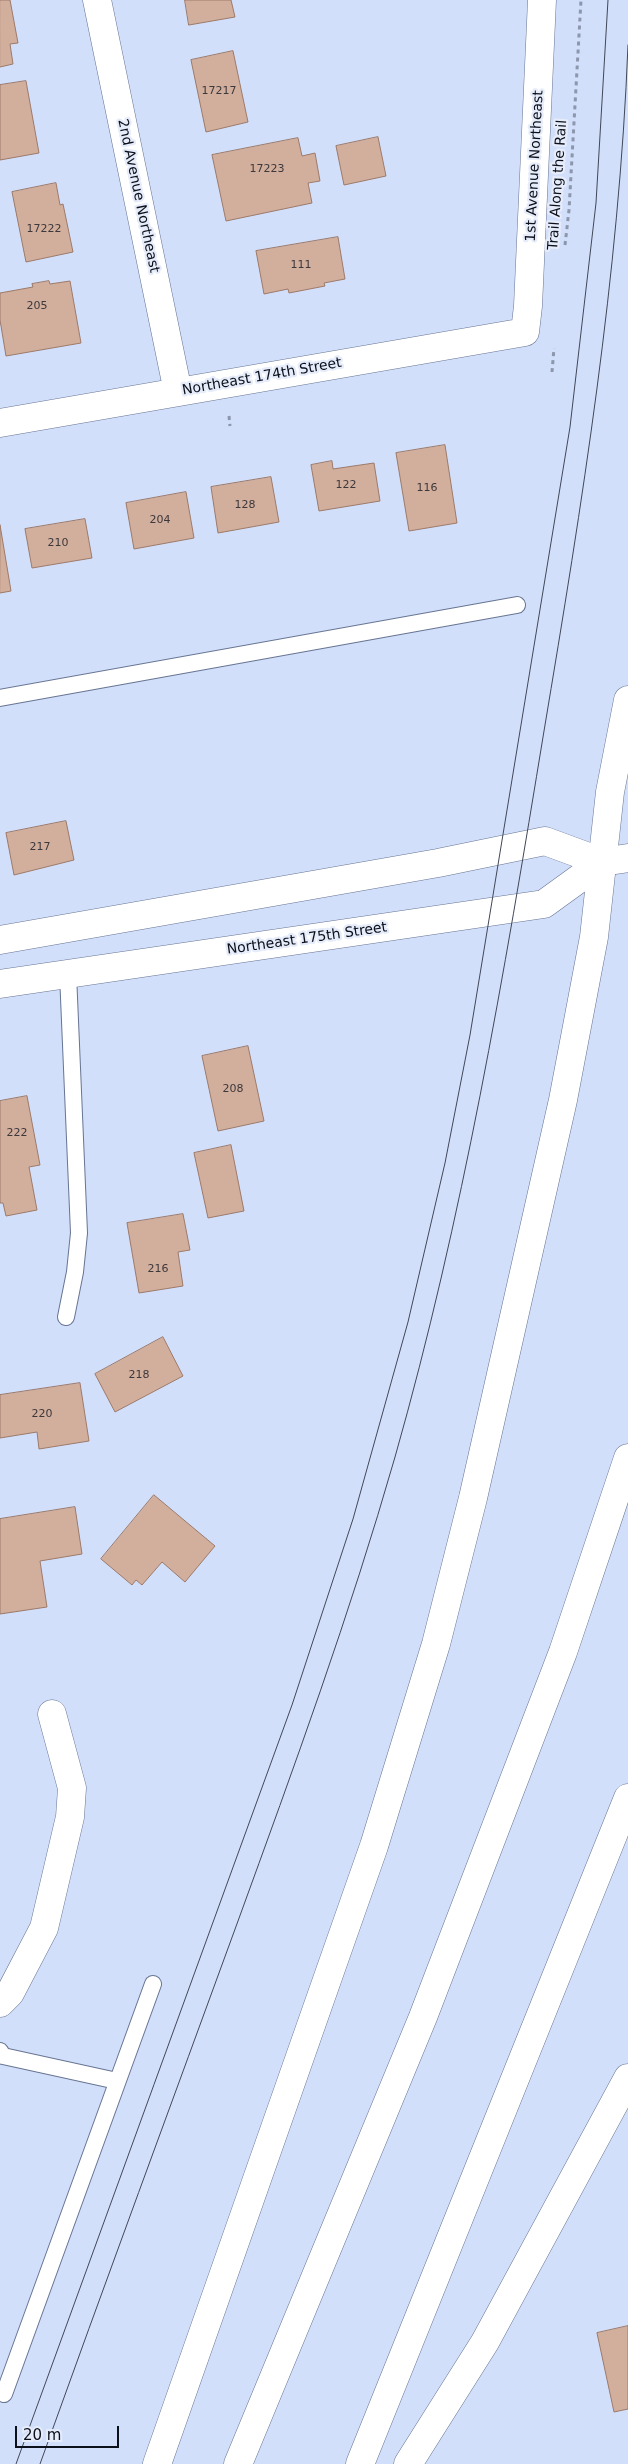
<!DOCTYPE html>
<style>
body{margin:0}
#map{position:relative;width:628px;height:2464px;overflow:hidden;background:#d2dffa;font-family:"DejaVu Sans",sans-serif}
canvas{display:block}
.scale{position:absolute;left:15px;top:2426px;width:104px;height:22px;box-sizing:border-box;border:2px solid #0b101b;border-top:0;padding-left:6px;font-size:15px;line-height:18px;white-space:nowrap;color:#0b101b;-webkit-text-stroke:4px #e6ecfa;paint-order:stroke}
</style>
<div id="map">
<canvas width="628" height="2464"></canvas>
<div class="scale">20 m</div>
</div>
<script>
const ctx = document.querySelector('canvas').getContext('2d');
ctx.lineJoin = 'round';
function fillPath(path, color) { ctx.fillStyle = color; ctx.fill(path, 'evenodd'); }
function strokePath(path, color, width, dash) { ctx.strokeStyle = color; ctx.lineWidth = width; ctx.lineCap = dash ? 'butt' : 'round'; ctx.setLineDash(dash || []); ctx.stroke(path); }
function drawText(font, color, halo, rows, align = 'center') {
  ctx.font = font + ' "DejaVu Sans",sans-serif'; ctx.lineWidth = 4.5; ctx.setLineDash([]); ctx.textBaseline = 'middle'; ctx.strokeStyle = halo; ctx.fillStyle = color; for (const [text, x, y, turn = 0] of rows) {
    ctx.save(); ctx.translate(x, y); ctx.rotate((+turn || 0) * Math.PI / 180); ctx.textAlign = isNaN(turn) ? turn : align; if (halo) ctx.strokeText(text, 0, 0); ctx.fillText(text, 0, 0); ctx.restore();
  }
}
const building = new Path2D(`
 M0,0h10l8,43 -8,1 3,20 -13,3z
 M185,0h46l4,17 -46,8z
 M233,51l15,71 -42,10 -15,-72z
 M26,81l13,72 -39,7v-75z
 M378,137l8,39 -42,9 -8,-39z
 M298,138l4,18 13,-3 5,28 -12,2 4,20 -86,18 -14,-66z
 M56,183l4,22 3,-1 10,48 -47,10 -14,-70z
 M338,237l7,42 -21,4 1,3 -36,7 -1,-4 -24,5 -8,-43z
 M49,281l1,3 20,-3 11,62 -75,13 -6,-36v-27l33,-6 -1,-3z
 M445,445l12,78 -48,8 -13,-78z
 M332,461l1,8 41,-6 6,38 -61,10 -8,-46z
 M271,477l8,45 -61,11 -7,-46z
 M186,492l8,46 -60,11 -8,-46z
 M85,519l7,39 -60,10 -7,-39z
 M0,525l11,66 -11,2z
 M66,821l8,39 -60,15 -8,-42z
 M248,1046l16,75 -46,10 -16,-75z
 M27,1096l13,69 -11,2 8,43 -31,6 -3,-13h-3v-102z
 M231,1145l13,66 -36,7 -14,-65z
 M183,1214l7,36 -12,2 5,34 -44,7 -12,-70z
 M163,1337l20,39 -68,36 -20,-38z
 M80,1383l9,58 -50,8 -2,-17 -37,6v-43z
 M154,1495l61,51 -30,36 -23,-20 -20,23 -6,-5 -4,5 -31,-26z
 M75,1507l7,47 -42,7 7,46 -47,7v-95z
 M628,2326v83l-14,3 -17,-79z`);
fillPath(building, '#d2ae9c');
strokePath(building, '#9c7a6a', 1);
const service = new Path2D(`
 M0,698l517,-93
 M66,1317l9,-45 4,-39 -11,-259
 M0,2051l3,5 114,25
 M4,2394l149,-410`);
const minor = new Path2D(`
 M97,0l81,392
 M0,423l525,-91 3,-26 14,-306
 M0,2003l10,-10 34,-65 26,-111 2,-29 -20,-74`);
const secondary = new Path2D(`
 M0,940l438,-77 107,-22 57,21
 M0,984l544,-80 58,-42 26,-4`);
const motorway = new Path2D(`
 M157,2464l217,-618 62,-202 37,-146 90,-398 31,-163 16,-145 18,-92
 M238,2464l185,-447 140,-365 65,-194
 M360,2464l268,-666
 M408,2464l77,-122 143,-264`);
strokePath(service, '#677593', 18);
strokePath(minor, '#677593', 29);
strokePath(secondary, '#677593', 29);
strokePath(motorway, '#677593', 29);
strokePath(new Path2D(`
 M565,245l4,-35 12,-210
 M552,372l2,-24
 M229,416l1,10`), '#8c96ac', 3, [4, 4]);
strokePath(service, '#fff', 16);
strokePath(minor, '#fff', 28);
strokePath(secondary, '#fff', 28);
strokePath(motorway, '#fff', 28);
strokePath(new Path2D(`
 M16,2464l276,-759 61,-186 55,-197 37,-159 25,-128 100,-608 26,-224 12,-203
 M40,2464c65,-181 132,-362 198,-543 56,-154 112,-307 157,-464 68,-239 109,-482 149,-726 38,-227 75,-456 84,-686`), '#404757', 1);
drawText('11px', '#3d383b', null, [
 ["17217",219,91],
 ["17223",267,169],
 ["17222",44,229],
 ["111",301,265],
 ["205",37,306],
 ["122",346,485],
 ["116",427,488],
 ["128",245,505],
 ["204",160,520],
 ["210",58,543],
 ["217",40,847],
 ["208",233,1089],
 ["222",17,1133],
 ["216",158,1269],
 ["218",139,1375],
 ["220",42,1414]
]);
drawText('14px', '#0b101b', '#e6ecfa', [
 ["1st Avenue Northeast",535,166,-87],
 ["Trail Along the Rail",558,185,-86],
 ["2nd Avenue Northeast",138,196,78],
 ["Northeast 174th Street",262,377,-10],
 ["Northeast 175th Street",307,939,-8]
]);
</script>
